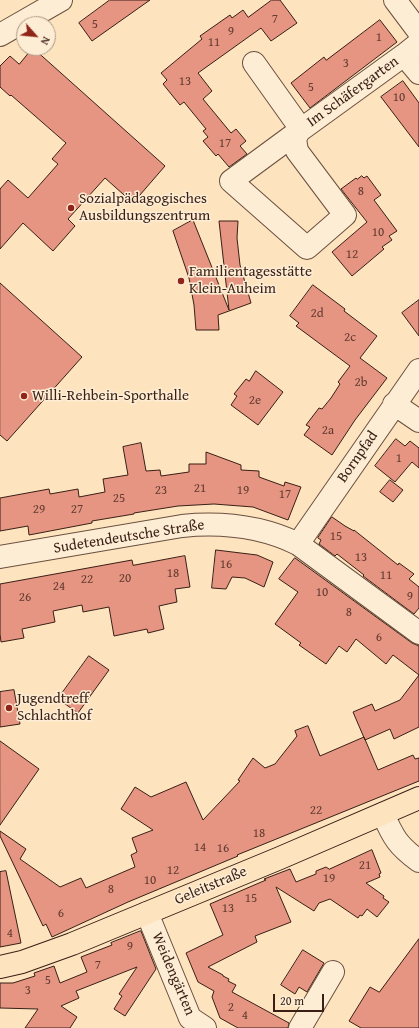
<!DOCTYPE html>
<meta charset="utf-8">
<style>
body{margin:0}
#map{position:relative;width:419px;height:1028px;overflow:hidden;background:#fde3be;font-family:"Gentium Book Plus",serif}
canvas{display:block}
.north{position:absolute;left:16px;top:16px;width:40px;height:40px;box-sizing:border-box;background:#feedd5;border:1px solid #af9b88;border-radius:50%;rotate:117deg;font-size:11px;font-weight:700;line-height:16px;text-align:center;color:#391f15}
.north::after{content:'';display:block;margin:auto;width:14px;height:18px;background:#8f2418;clip-path:polygon(50% 0,100% 100%,50% 72%,0 100%)}
.scale{position:absolute;left:273px;top:994px;width:51px;height:18px;box-sizing:border-box;border:2px solid #391f15;border-top:0;padding-left:5px;font-size:12px;line-height:14px;white-space:nowrap;color:#391f15;-webkit-text-stroke:3px #feedd5;paint-order:stroke}
</style>
<div id="map">
<canvas width="419" height="1028"></canvas>
<div class="north">N</div>
<div class="scale">20 m</div>
</div>
<script>
const ctx = document.querySelector('canvas').getContext('2d');
ctx.lineJoin = 'round';
function fillPath(path, color) { ctx.fillStyle = color; ctx.fill(path, 'evenodd'); }
function strokePath(path, color, width, dash) { ctx.strokeStyle = color; ctx.lineWidth = width; ctx.lineCap = dash ? 'butt' : 'round'; ctx.setLineDash(dash || []); ctx.stroke(path); }
function drawText(font, color, halo, rows, align = 'center') {
  ctx.font = font + ' "Gentium Book Plus",serif'; ctx.lineWidth = 3; ctx.setLineDash([]); ctx.textBaseline = 'middle'; ctx.strokeStyle = halo; ctx.fillStyle = color; for (const [text, x, y, turn = 0] of rows) {
    ctx.save(); ctx.translate(x, y); ctx.rotate((+turn || 0) * Math.PI / 180); ctx.textAlign = isNaN(turn) ? turn : align; if (halo) ctx.strokeText(text, 0, 0); ctx.fillText(text, 0, 0); ctx.restore();
  }
}
const building = new Path2D(`
 M110,0h40l-58,41 -13,-18z
 M272,0h8l17,23 -26,18 -10,-13 -63,45 14,18 -9,8 28,34 5,-4 10,12 -6,5 7,8 -18,13 -11,-13 -2,2 -13,-15 5,-4 -5,-6 3,-2 -22,-27 -4,3 -17,-21 4,-4 -6,-7 41,-34 -2,-3 30,-21 2,3 11,-8 5,7z
 M380,20l17,22 -87,66 -19,-25 33,-26 2,3z
 M33,48l132,118 -32,37 -28,-25 -37,41 7,7 -22,25 -30,-28 -23,26v-60l8,-9 20,18 30,-34 -6,-5 14,-16 -55,-48 -1,1 -10,-9v-21l10,-10 9,8z
 M403,81l16,22v44l-38,-50z
 M362,176l2,2 3,-2 14,19 -7,5 23,31 -8,5 3,4 -10,7 2,2 -32,27 -20,-24 35,-30 -26,-33 15,-11 1,1z
 M193,220l36,90 -10,-89h19l-1,17 3,27 11,38 -33,12 1,15h-23l-2,-25 -5,-27 -16,-47z
 M0,283l82,74 -75,84 -7,-6z
 M313,285l32,24 -1,2 33,25 -17,22 27,20 -32,42 -23,35 -28,-20 6,-8 -4,-2 13,-17 3,1 9,-11 9,-14 -2,-2 12,-16 -54,-40 3,-3 -9,-7z
 M419,300v36l-17,-23z
 M256,371l27,21 -25,33 -27,-20 6,-9 -3,-2 12,-15 3,2z
 M396,439l9,7 5,-5 9,7v20l-7,-6 -17,20 -20,-16z
 M141,443l5,28 14,-1 1,6 28,-4v-8h17v-12l35,13v5l18,1v6l25,9 1,-4 16,5 -13,33 -35,-13 -39,-3 -36,2 -44,7v1l-42,7v2l-63,12 -1,-9 -28,5v-33l49,-9 1,5 28,-5 1,8 26,-5 -2,-13 25,-4 -5,-28z
 M390,480l13,10 -10,12 -13,-10z
 M332,517l13,9 9,5v-1l44,35 1,-2 15,11 -5,5 10,8v21l-5,6 -51,-38 1,-1 -27,-21 -2,2 -16,-12 2,-4 -3,-2z
 M216,550l41,5 16,7 -9,25 -19,-9 -13,-1 -6,12 -14,-1z
 M185,556l5,31 -15,2 2,13 -18,4 5,23 -16,4 -1,-4 -33,7 -5,-29 -26,5 -1,-7 -29,6 2,11 -33,7 2,9 -23,4 -1,-8v-50l132,-24 1,5z
 M295,558l117,85 7,3v81l-25,12 -4,-10 -25,11 -12,-28 19,-8 3,7 25,-11 19,-25 -26,-20 -7,9 -30,-25 -9,13 -8,-6 -13,18 -27,-19 2,-2 -26,-19 23,-32 -19,-13z
 M89,656l20,14 -31,43 -20,-14z
 M14,690l6,34 -20,3v-35z
 M308,726l12,30 44,-19 14,33 35,-15 2,4 4,-1v23l-182,74 1,1 -110,46 -76,35 -6,-13 -3,2 -43,-90v-5l26,18 -6,10 40,28 21,-9 5,10 49,-21 -4,-12 6,-3 -5,-14 21,-8 -32,-21 14,-22 16,10 35,-15 17,38 37,-39 -2,-1 15,-22 12,10 10,-4 22,-28 -2,-5z
 M0,741l39,28 -39,56z
 M372,850l9,23 -2,1 1,3 -14,6 18,13 -1,2 6,4 -12,15 -10,-8 -5,7 -2,-1 -2,3 -28,-19 -11,4 -5,8 -38,-24 15,35 -36,14 2,6 -49,25 15,8v1l6,3 -1,2 8,4 -4,7 57,31 -1,5h-50l-18,-10 -8,-21 2,-6 -16,-9 -12,-29 37,-18 -13,-31 56,-24 -2,-1 26,-10 6,13 20,-8v-3l10,-4 3,2z
 M6,871l15,72 -21,4v-75z
 M141,931l15,38 -31,47 -11,-7 8,-13 -3,-2 18,-27 -61,24 3,7 -18,8 16,11 -7,11h-45l13,-19 -38,-1v-25h13l22,-7 -1,-3 20,-7 6,17 27,-11 -6,-15 31,-12 -1,-2z
 M419,939v89h-58l-12,-7 21,-34 9,5z
 M303,950l21,13 -17,29 -8,-5 -4,7 -14,-9z`);
fillPath(building, '#e59582');
strokePath(building, '#391f15', 1);
const minor = new Path2D(`
 M395,0l24,32
 M0,35l61,-35
 M419,43l-15,12 15,18
 M254,63l47,66
 M299,131l-68,50 76,67 38,-33 -48,-64 -2,-12 4,-8 105,-76
 M394,404l25,17
 M298,544l121,-174
 M0,557l182,-31c40,-4 79,0 116,18l121,89
 M383,814c10,23 15,32 36,47
 M147,913l43,105 15,10
 M300,1028l33,-56`);
const major = new Path2D(`
 M0,967l22,-5 50,-18 208,-86 139,-60`);
strokePath(minor, '#6a503f', 24);
strokePath(major, '#391f15', 24);
strokePath(minor, '#feedd5', 22);
strokePath(major, '#fde3be', 22);
for (const [x, y, r, color] of [
 [71,208,4,"#8f2418"],
 [181,281,4,"#8f2418"],
 [24,396,4,"#8f2418"],
 [9,708,4,"#8f2418"]
]) { const dot = new Path2D(); dot.arc(x, y, r, 0, 2 * Math.PI); ctx.fillStyle = color; ctx.fill(dot); strokePath(dot, '#feedd5', 1.5); }
drawText('13px', '#643c30', null, [
 ["7",275,20],
 ["5",95,25],
 ["9",231,32],
 ["1",379,38],
 ["11",214,43],
 ["3",346,64],
 ["13",185,82],
 ["5",311,88],
 ["10",399,98],
 ["17",225,144],
 ["8",361,192],
 ["10",378,233],
 ["12",352,255],
 ["2d",317,314],
 ["2c",350,338],
 ["2b",361,383],
 ["2e",255,401],
 ["2a",328,431],
 ["1",399,459],
 ["21",200,489],
 ["23",161,491],
 ["19",243,491],
 ["17",285,495],
 ["25",119,499],
 ["29",39,510],
 ["27",77,510],
 ["15",336,537],
 ["13",361,558],
 ["16",226,565],
 ["18",173,574],
 ["11",386,576],
 ["20",125,579],
 ["22",87,580],
 ["24",59,587],
 ["10",322,593],
 ["9",410,597],
 ["26",25,598],
 ["8",349,613],
 ["6",379,638],
 ["22",316,811],
 ["18",259,834],
 ["14",200,848],
 ["16",223,849],
 ["21",365,866],
 ["12",173,871],
 ["19",329,879],
 ["10",150,881],
 ["8",111,890],
 ["15",251,899],
 ["13",228,909],
 ["6",61,914],
 ["4",10,934],
 ["9",130,947],
 ["7",98,966],
 ["5",48,981],
 ["3",28,991],
 ["2",231,1008],
 ["4",245,1016]
]);
drawText('15px', '#391f15', '#feedd5', [
 ["Im Schäfergarten",353,92,-36],
 ["Bornpfad",358,457,-55],
 ["Sudetendeutsche Straße",129,537,-9],
 ["Geleitstraße",211,886,-23],
 ["Weidengärten",173,974,67]
]);
drawText('15px', '#391f15', '#feedd5', [
 ["Sozialpädagogisches",79,199],
 ["Ausbildungszentrum",79,216],
 ["Familientagesstätte",189,272],
 ["Klein-Auheim",189,289],
 ["Willi-Rehbein-Sporthalle",32,396],
 ["Jugendtreff",17,699],
 ["Schlachthof",17,716]
], 'left');
</script>
